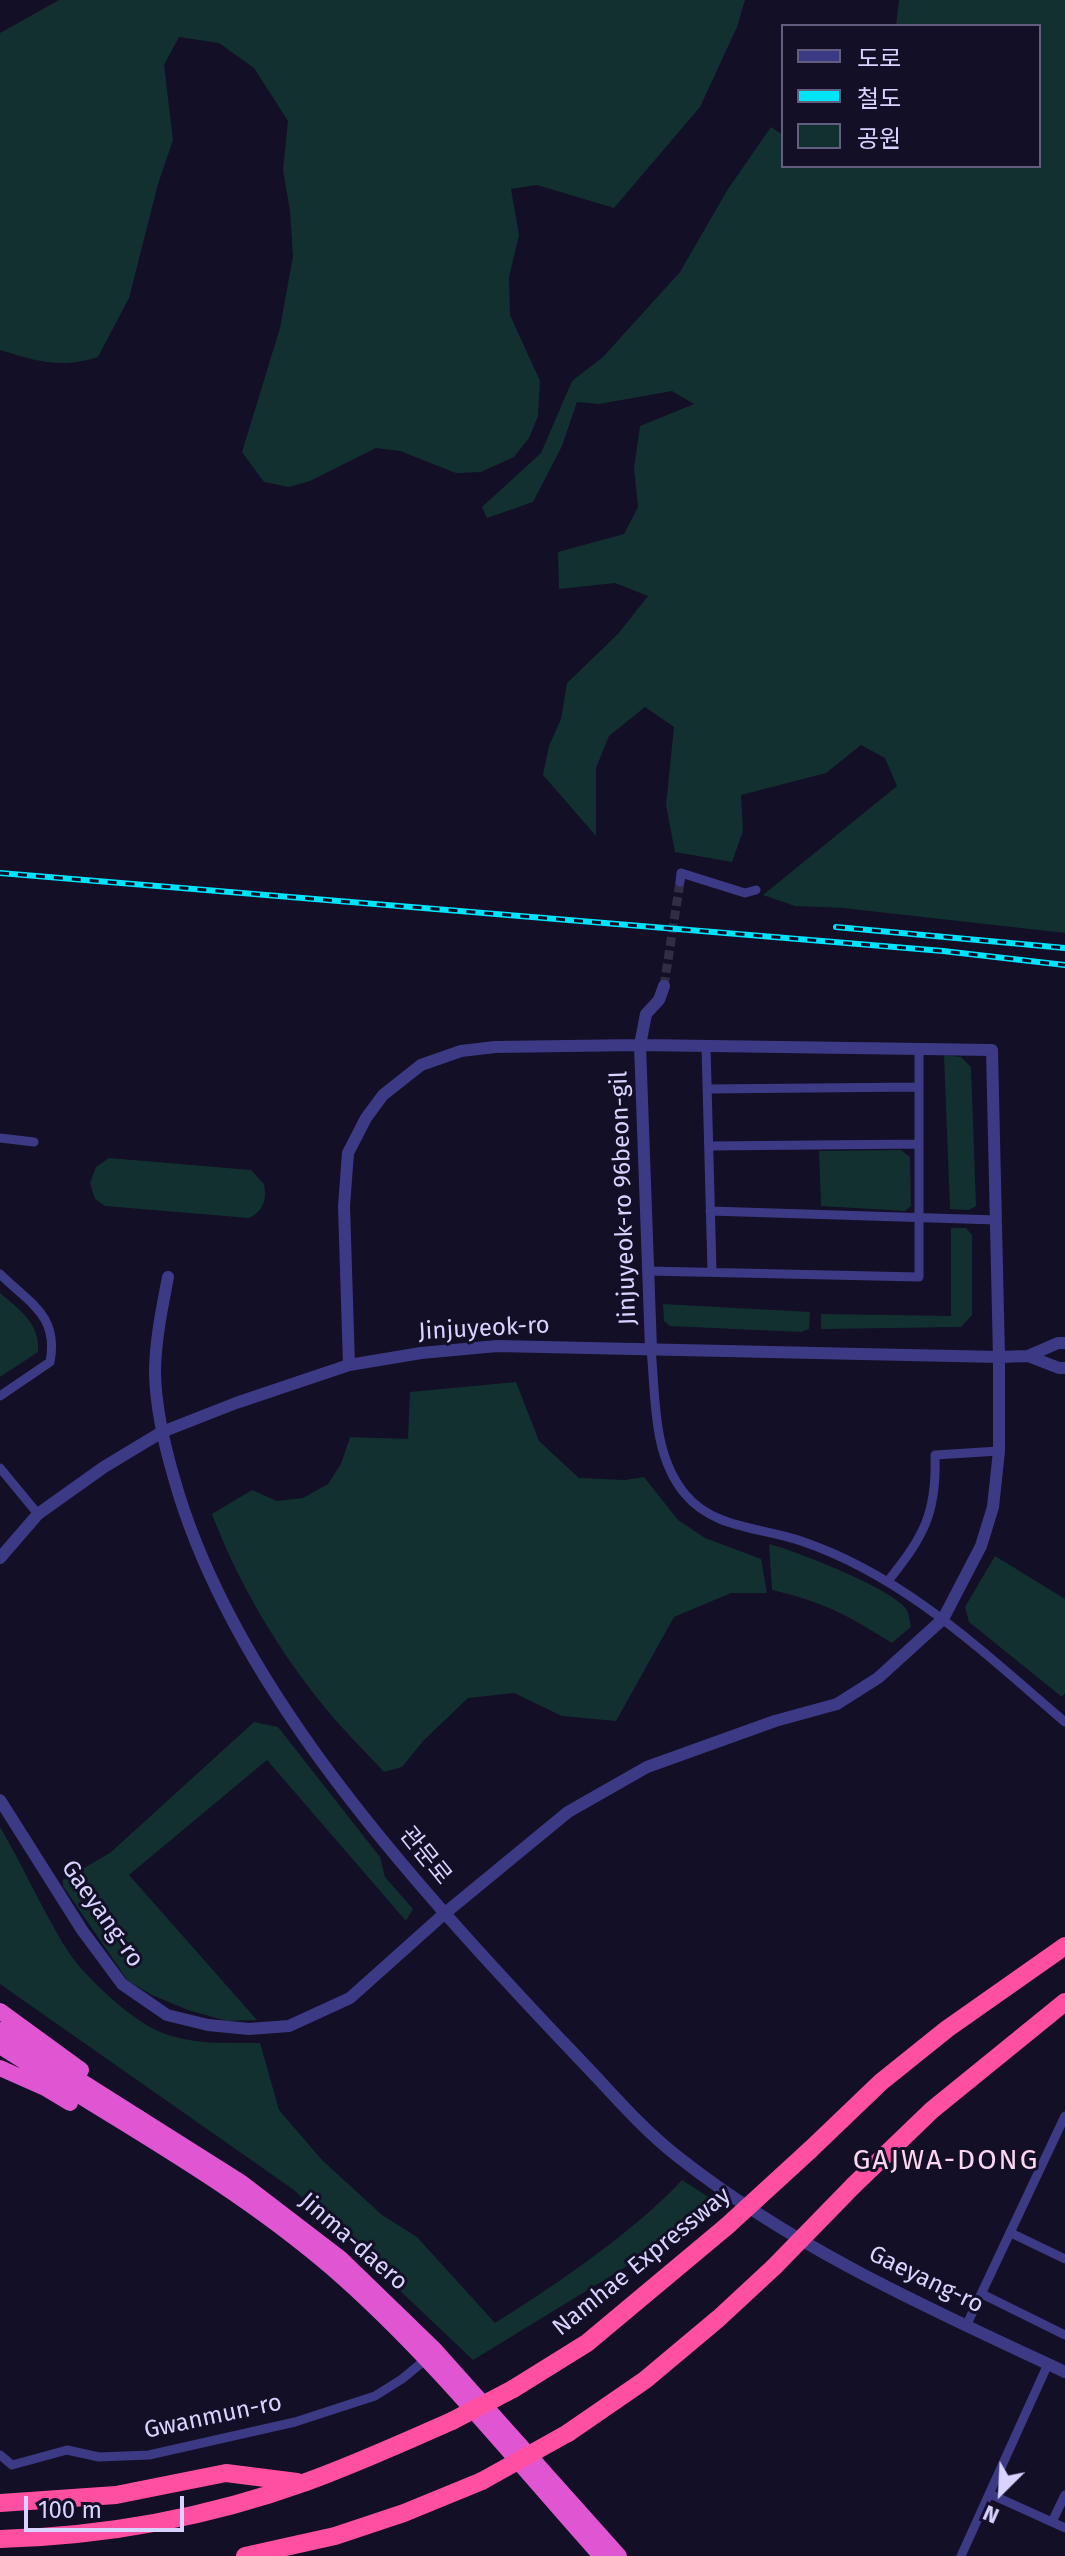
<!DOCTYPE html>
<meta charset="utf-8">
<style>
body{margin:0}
#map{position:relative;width:1065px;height:2556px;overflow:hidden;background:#130f26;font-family:"Fira Sans","Noto Sans KR",sans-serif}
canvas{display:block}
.legend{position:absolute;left:781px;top:24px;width:260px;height:144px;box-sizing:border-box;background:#130f26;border:2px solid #625e7d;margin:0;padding:10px 14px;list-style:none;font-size:24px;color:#d9d4ff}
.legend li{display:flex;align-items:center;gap:16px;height:40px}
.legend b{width:40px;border:2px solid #625e7d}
.north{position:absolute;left:961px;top:2452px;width:80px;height:80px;-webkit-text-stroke:6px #130f26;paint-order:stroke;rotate:204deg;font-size:22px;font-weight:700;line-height:32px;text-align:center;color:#d9d4ff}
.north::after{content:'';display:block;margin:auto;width:28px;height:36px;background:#d9d4ff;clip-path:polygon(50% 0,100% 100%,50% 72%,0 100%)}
.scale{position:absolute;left:24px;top:2496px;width:160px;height:36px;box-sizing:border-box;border:4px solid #d9d4ff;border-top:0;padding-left:10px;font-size:24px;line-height:28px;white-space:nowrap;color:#d9d4ff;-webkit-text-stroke:6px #130f26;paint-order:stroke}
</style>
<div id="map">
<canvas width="1065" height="2556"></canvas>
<ul class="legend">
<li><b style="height:10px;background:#3d3a85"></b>도로</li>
<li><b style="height:10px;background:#00e5ff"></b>철도</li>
<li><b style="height:22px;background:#12302f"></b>공원</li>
</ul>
<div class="north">N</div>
<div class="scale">100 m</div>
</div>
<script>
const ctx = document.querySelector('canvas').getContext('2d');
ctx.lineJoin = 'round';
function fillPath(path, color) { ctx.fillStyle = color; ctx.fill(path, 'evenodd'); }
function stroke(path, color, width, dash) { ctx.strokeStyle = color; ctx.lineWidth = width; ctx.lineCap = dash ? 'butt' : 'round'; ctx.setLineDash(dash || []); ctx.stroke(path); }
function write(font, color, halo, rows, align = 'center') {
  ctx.font = font + ' "Fira Sans","Noto Sans KR",sans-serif'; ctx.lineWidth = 6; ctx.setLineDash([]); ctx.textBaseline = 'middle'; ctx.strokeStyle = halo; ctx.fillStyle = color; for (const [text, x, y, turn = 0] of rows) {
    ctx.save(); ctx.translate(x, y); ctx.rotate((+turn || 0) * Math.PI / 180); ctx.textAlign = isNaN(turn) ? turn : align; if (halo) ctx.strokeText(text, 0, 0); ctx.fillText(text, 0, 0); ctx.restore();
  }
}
const green = new Path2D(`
 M59,0H745L737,27L700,107L614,208L537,185L511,189L519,235L509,277L510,315L540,381L538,416L529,438L514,457L481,472L456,473L400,451L376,448L310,481L289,487L264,482L242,452L280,328L293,256L290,211L283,170L288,121L254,68L219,43L179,37L164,65L173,140L158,184L129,298L98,357C60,369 36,361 0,350V33Z
 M899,0H1065V933L843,908L795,906L763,895L897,786L885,758L861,745L826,773L741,795L743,831L732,862L675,852L666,805L674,727L645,707L609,736L596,768V836L543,775L549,746L561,719L567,683L618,634L648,596L615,583L559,589L558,552L624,534L638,507L634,468L640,426L694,404L672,391L599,404L577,402L562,446L533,502L487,518L482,507L541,453L572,381L603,357L680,272L728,189L771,127L783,135V166H1039V26H896Z
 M944,1055L961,1057L971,1067L976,1206L969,1210L950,1209Z
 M901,1150L910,1157L911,1206L905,1211L821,1206L819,1151Z
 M109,1158L251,1170L264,1184C267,1199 264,1211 249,1218L105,1206L95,1199L90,1183L96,1167Z
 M951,1228H966L972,1235V1315L961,1327L821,1329V1314L951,1316Z
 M0,1293C20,1310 40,1323 38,1352L0,1377Z
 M663,1304L810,1312L809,1329L801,1332L670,1326L664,1321Z
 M516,1382L539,1441L579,1478L625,1480L644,1477L678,1520L705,1538L761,1559L767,1593H731L674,1617L616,1721L562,1716L514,1693L468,1698L423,1741L402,1767L384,1772C365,1751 344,1731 326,1709C278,1650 239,1585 212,1514L252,1490L277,1501L303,1498L328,1484L341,1464L350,1437L408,1439L410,1392Z
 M769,1544C794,1550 893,1589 906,1609C909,1613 910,1622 911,1627L892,1643C847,1615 824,1602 772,1590Z
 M995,1556L1065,1599V1693L1062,1697L969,1622L965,1607Z
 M254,1722L278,1727L380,1857L385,1877L413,1909L406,1921L267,1760L129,1875L257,2020L227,2021L188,2010L152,1995L128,1981L63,1886V1880L110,1853Z
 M0,1827C23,1866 41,1907 64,1945C79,1972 130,2019 158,2031C189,2045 227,2043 260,2043L279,2110L322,2160L382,2215L417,2237L495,2323C554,2286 635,2231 682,2180L724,2207L473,2360L294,2190L0,1984Z`);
const minorTunnel = new Path2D(`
 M664,986L680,882`);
const minor = new Path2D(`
 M680,882L681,873L745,893L756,890
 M706,1046L712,1271
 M707,1089L918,1087
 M0,1138L34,1142
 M709,1146L919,1144
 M710,1211L996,1220
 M648,1271L919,1277V1049
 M0,1274C29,1303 59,1315 50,1362L0,1396
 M651,1349C656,1398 652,1454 685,1494C714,1529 760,1527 801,1541C905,1576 983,1652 1065,1722
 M0,1468L38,1514
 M888,1581C924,1536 937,1513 935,1455L999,1451
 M1011,2233L1065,2259
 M982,2294L1065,2335
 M967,2324L1065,2116
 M0,2455L12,2465L67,2450L99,2457L149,2455L295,2422L375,2396L402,2379L425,2360
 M990,2494L1065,2528
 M1052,2522L1065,2495
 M961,2556L1048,2364`);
const tertiary = new Path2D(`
 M168,1277C162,1309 155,1341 155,1374C156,1409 164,1444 174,1478C226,1664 378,1843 508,1983C539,2017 570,2049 601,2082C625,2108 649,2134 677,2156C793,2248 932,2310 1065,2372
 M651,1349L640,1045L646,1014L659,1000L664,986
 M1028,1356L1059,1368H1065
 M0,1558L38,1514L104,1467L162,1432L236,1403L349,1365L421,1353L497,1346L999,1357L1028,1356L1058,1343H1065
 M0,1800L82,1930L122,1984L167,2015L208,2025L249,2029L289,2026L350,1998L444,1914L568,1812L647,1767L775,1721L837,1704L878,1678L943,1619L981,1546L993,1507L999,1451V1357L992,1050L640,1045L495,1047L461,1051L421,1065L383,1095L366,1118L348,1153L344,1206L349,1365`);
const trunk = new Path2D(`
 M0,2011L81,2070
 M0,2030L242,2183L340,2258L435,2350L619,2556
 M0,2046C112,2118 231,2181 332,2268C431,2354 514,2459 601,2556
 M0,2068L45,2088L70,2103`);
const motorway = new Path2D(`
 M810,2150L881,2082L947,2029L1065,1946
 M854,2185L932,2110L1065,2002
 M513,2389L587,2343L727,2226
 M568,2433L645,2380L719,2318L774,2267
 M0,2503L116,2495L226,2473L297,2482
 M0,2539C103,2536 209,2517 306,2482C356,2464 404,2442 452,2421
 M245,2556L335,2536L404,2513L482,2481`);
const rail = new Path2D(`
 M0,873L943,951L1065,965
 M836,927L1065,948`);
const motorwayBridge = new Path2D(`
 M727,2226L810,2150
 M774,2267L854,2185
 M452,2421L513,2389
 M482,2481L568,2433`);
const streetNames = [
 ["Jinjuyeok-ro 96beon-gil",624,1198,-92],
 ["Jinjuyeok-ro",484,1329,-3],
 ["관문로",425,1856,51],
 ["Gaeyang-ro",102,1914,55],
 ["Jinma-daero",353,2242,41],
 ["Namhae Expressway",642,2262,-39],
 ["Gaeyang-ro",926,2280,26],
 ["Gwanmun-ro",213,2417,-12]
];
const quarterNames = [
 ["GAJWA-DONG",946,2161]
];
fillPath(green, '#12302f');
stroke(minorTunnel, '#312d47', 9, [9, 4.5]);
stroke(minor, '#3d3a85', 9);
stroke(tertiary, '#3d3a85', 12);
stroke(trunk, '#e055d1', 16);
stroke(motorway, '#ff4fa3', 18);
stroke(rail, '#00e5ff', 6);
stroke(rail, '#130f26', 3, [9]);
stroke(motorwayBridge, '#ff4fa3', 18);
write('24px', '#d9d4ff', '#130f26', streetNames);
ctx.letterSpacing = '2px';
write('28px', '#ffd6f0', '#130f26', quarterNames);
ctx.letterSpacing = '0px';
</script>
